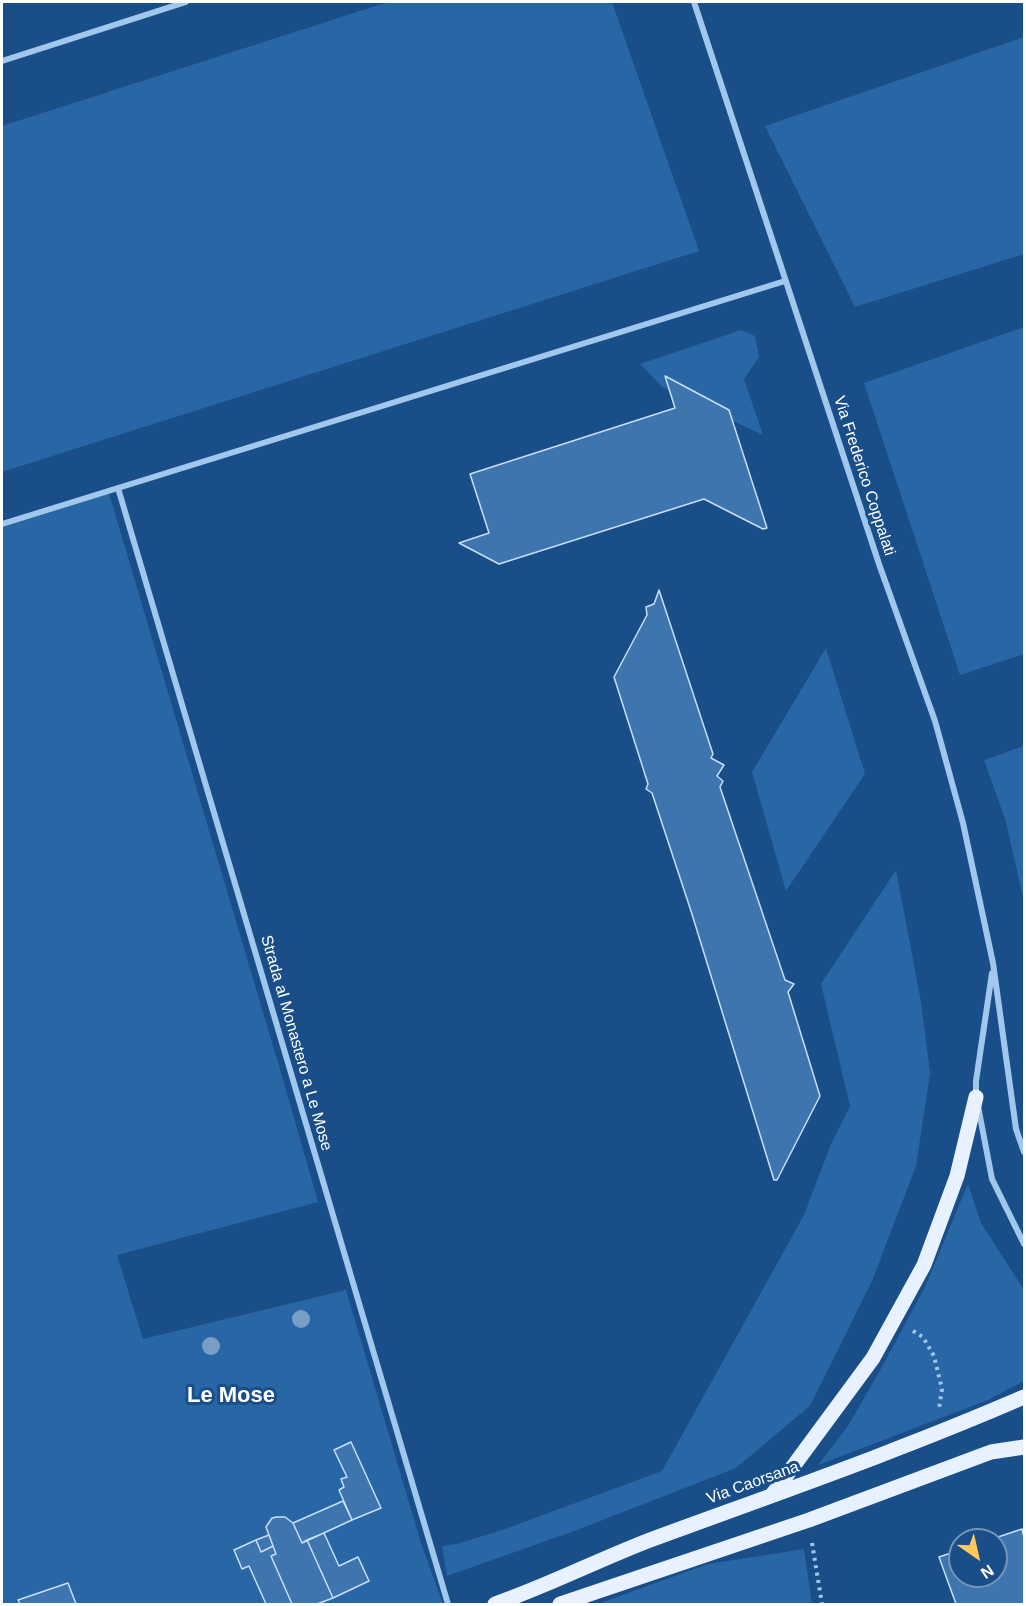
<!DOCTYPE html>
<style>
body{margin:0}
#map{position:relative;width:1026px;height:1606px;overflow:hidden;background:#194e88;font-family:Helvetica,sans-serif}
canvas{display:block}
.frame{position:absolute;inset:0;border:3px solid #fff;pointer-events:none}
.north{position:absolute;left:948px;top:1528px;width:60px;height:60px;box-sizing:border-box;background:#194e88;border:2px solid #7595b8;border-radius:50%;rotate:146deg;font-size:16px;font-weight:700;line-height:24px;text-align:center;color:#fff}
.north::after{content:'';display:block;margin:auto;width:21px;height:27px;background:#ffc95d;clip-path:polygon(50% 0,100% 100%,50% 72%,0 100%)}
</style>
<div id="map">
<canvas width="1026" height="1606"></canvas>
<div class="frame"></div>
<div class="north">N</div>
</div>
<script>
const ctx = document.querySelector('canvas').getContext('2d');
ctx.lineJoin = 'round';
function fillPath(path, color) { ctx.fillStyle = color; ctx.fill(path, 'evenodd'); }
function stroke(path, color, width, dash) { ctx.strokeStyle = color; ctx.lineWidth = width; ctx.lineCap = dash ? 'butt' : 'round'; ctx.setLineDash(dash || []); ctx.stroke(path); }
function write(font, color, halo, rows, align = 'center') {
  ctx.font = font + ' Helvetica,sans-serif'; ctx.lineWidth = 6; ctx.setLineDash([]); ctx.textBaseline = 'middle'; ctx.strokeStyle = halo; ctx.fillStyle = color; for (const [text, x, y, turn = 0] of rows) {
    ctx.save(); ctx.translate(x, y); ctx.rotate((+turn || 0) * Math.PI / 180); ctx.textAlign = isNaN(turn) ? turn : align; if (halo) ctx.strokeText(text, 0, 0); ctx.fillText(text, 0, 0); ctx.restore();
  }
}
const green = new Path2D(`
 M388,2H612L699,251L2,472V126Z
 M1024,37V254L855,307L765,126Z
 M1024,327V654L960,675L864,383Z
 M741,330L755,336L759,357L744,379L763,435L662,387L640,364Z
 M108,490L282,1076L318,1202L117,1255L143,1339L346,1290L421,1543L443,1604H2V524Z
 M826,648L865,774L786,891L752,772Z
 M1024,746V902L1006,822L984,760Z
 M896,870L921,1002L930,1073L916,1166L872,1281L810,1406L736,1468L577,1530L447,1576L442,1546L457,1544L505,1529L662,1471L804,1215L831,1144L850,1106L821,984Z
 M968,1184L981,1223L1024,1290V1381L988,1400L818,1465L848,1426L883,1365L925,1287Z
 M804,1549L812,1604H598L708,1564Z`);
const building = new Path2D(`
 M665,376L729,410L767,528L763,529L704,499L499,564L459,543L489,533L470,474L675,408Z
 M659,590L713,754L711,758L724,765L717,776L723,781L720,787L785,980L794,984L788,992L820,1096L777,1180H774L691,911L652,793L646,789L648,784L614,677L647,615L646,607L654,604Z
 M351,1442L381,1508L352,1520L339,1490L344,1487L341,1479L347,1477L334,1450Z
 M343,1501L352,1520L302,1543L293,1523Z
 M277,1517H285L293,1523L302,1543L307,1540L333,1598L317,1604H292L271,1556L276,1554L266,1527L272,1518Z
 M1022,1529L1024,1538V1604H956L939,1557L960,1550V1576H996V1540H989Z
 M324,1533L339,1566L358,1557L369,1581L333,1598L307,1540Z
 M269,1535L273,1546L261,1552L256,1540Z
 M256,1540L261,1552L273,1546L276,1554L271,1556L292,1604H266L249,1566L242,1569L234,1550Z
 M68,1583L76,1604H20L18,1600Z`);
const path = new Path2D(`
 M913,1331L923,1337L934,1356L942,1389L939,1409
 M812,1543L822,1604`);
const minor = new Path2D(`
 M694,2L879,564L935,721L963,823L993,963L1016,1129L1024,1152
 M2,61L186,2
 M118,488L448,1604
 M2,524L785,281
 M976,1096V1081L992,973
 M978,1106L992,1179L1024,1244`);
const primary = new Path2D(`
 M772,1495L873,1358L924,1265L957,1176L976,1097
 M495,1604C547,1586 598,1560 650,1540C775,1494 902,1450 1024,1397
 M560,1604L809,1520L991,1452L1024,1447`);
const trees = [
 [301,1319],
 [211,1346]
];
const streetNames = [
 ["Via Frederico Coppalati",864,476,72],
 ["Strada al Monastero a Le Mose",296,1043,74],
 ["Via Caorsana",753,1483,-20]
];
const districtNames = [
 ["Le Mose",231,1396]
];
fillPath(green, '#2966a5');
fillPath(building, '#3e75af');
stroke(building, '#c7e0f9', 1.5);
stroke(path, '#a1c7ed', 4, [3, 4.5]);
stroke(minor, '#a1c7ed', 6);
stroke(primary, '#e7f1ff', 15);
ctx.fillStyle = '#799ec6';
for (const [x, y] of trees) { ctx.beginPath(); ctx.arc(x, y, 9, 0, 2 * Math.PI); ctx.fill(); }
write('16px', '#fff', '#194e88', streetNames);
write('bold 22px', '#fff', '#194e88', districtNames);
</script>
